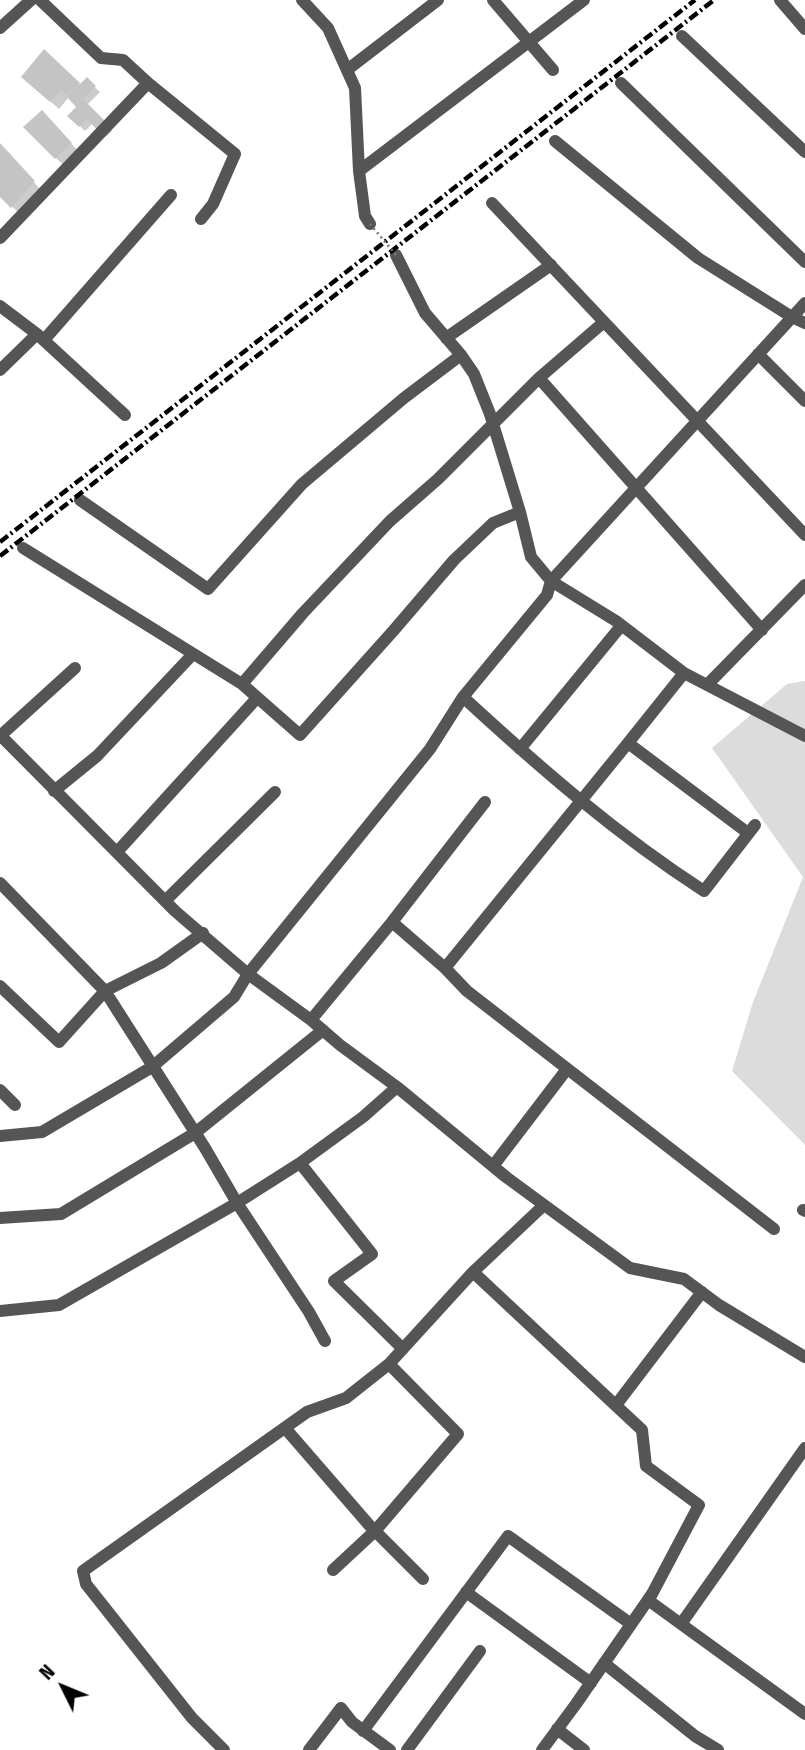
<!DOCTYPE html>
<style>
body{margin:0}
#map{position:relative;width:805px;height:1750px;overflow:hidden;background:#fff;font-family:"Fira Sans Condensed",sans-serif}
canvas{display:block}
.north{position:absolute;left:28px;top:1652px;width:70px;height:70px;-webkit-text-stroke:5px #fff;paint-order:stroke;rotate:313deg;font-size:19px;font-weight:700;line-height:28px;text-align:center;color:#000}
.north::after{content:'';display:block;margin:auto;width:24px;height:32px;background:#000;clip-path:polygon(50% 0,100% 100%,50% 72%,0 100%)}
</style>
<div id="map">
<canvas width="805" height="1750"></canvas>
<div class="north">N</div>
</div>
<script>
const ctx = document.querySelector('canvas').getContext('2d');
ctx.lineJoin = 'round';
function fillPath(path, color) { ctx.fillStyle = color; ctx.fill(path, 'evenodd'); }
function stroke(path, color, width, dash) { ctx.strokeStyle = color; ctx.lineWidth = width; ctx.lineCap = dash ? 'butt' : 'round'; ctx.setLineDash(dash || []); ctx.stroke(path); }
const green = new Path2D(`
 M805,681V1145L732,1071L753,1002L803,877L712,748L787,684Z`);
const shadow = new Path2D(`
 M44,51L81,86L87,80L100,92L87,105L112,131L107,136L93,123L85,131L70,116L79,107L69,97L59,109L32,85Z
 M50,120L79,152L64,166L25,127Z
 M0,145L41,190L20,214L0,195Z`);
const building = new Path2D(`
 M44,49L80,83L67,95L61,90L50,102L21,77Z
 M87,77L96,86L83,99L108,124L100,133L87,119L79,127L67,116L76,107L67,97Z
 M42,110L72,143L55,159L23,127Z
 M0,143L35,181L11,208L0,197Z`);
const street = new Path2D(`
 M40,0L101,58L123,60L148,83
 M302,0L328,28L355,88L359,171L365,216L370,224
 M493,0L553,70
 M780,0L805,29
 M0,28L31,0
 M682,36L805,152
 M347,70L438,0
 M621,83L805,262
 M555,141L698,258L792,317L805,323
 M359,171L584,0
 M492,203L805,535
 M0,238L148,83L235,154L213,204L201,219
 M0,306L37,334
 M446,338L551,265
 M44,340L171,195
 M758,354L805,401
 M0,370L37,334L125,415
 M539,378L604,322
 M80,500L208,589L302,484L404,398L461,355
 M520,512L531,557L551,581L616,621L684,673L628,743L748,833
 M23,548L242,684L300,735L394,630L454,560L493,523L520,512L490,414L474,374L461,355L425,313L396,255
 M684,673L805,736
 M242,684L303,613L390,521L438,479L539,378L762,630
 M707,685L805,585
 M463,697C539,767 616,834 704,891L755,825
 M0,735L175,911L248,974L311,1020L340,1045L397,1087L506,1177L630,1268L684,1279L719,1305L805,1357
 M0,736L75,668
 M520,749L621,626
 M54,791L97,756L193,654
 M117,852L257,698
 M0,883L105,991L205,1148L237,1203L309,1312L325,1341
 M165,901L275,792
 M392,922L445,968L467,991L774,1229
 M445,968L628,743
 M0,986L59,1042L105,991L161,963L203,933
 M311,1020L392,922L485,802
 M0,1090L15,1105
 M0,1136L42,1132L152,1067L234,997L248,974L430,749L463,697L547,595L551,581L805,303
 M300,1163L372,1254L334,1281L403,1349
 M493,1166L567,1069
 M803,1210L805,1211
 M0,1218L61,1214L195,1133L323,1030
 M473,1272L642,1430L646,1466L699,1505L652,1594L576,1704L542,1750
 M0,1311L59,1305L237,1203L300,1163L363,1117L397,1087
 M616,1405L702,1292
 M285,1428L370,1526L423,1579
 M805,1448L681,1624L805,1714
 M333,1570L375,1531L458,1434L389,1364
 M466,1592L591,1683
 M648,1600L681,1624
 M604,1663L695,1736L718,1750
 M557,1729L584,1750
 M363,1731L508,1536L631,1624
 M224,1750L192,1718L86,1584L83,1571L307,1412L346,1398L389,1364L473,1272L543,1206
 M309,1750L341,1708L352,1722L390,1750
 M407,1750L480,1651`);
const rail = new Path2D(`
 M0,542L695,0
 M0,556L714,0`);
const pathBridge = new Path2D(`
 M370,224L396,255`);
fillPath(green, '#dcdcdc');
fillPath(shadow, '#0003');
fillPath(building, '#c4c4c4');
stroke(street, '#555', 12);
stroke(rail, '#000', 4.5, [10, 3.5, 2, 3.5]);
stroke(pathBridge, '#777', 2.5, [2, 3.5]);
</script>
